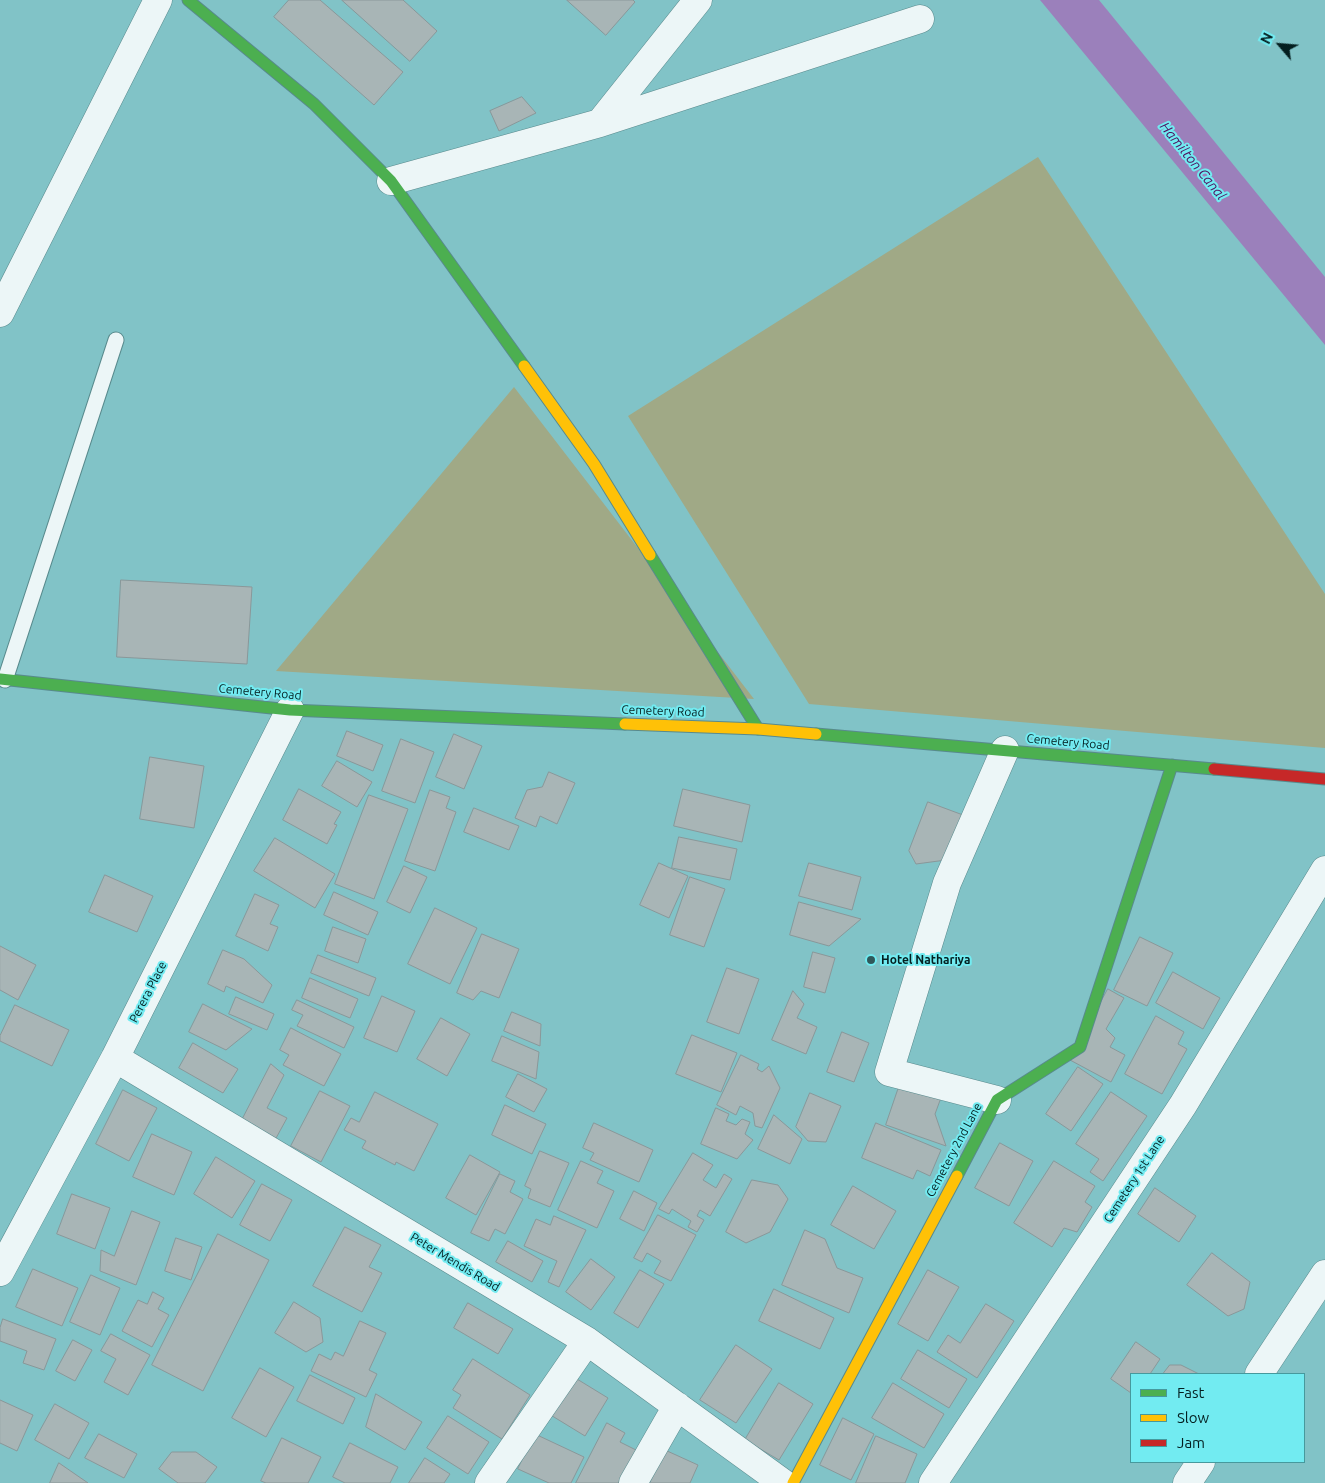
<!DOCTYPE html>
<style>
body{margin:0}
#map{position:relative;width:1325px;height:1483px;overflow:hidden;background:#81c3c7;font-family:Ubuntu,sans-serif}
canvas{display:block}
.legend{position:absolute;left:1130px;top:1373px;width:175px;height:90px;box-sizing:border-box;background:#72ebf1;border:1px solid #46999d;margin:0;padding:6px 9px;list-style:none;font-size:15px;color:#041f20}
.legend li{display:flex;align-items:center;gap:10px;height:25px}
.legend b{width:25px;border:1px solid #46999d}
.north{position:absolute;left:1255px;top:20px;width:50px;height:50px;-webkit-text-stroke:4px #72ebf1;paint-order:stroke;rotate:297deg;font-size:14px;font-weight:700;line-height:20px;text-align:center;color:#041f20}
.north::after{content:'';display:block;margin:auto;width:18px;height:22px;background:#041f20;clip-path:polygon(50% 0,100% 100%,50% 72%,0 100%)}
</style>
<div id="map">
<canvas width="1325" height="1483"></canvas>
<ul class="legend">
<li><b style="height:6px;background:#4caf50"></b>Fast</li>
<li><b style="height:6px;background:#ffc107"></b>Slow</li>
<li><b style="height:6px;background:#c62828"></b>Jam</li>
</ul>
<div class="north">N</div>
</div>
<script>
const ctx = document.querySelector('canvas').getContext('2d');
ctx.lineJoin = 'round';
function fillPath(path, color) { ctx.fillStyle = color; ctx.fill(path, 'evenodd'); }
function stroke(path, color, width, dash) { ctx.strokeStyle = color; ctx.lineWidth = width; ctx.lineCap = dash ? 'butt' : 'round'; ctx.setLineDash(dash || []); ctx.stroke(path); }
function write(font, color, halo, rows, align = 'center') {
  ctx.font = font + ' Ubuntu,sans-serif'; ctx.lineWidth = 4; ctx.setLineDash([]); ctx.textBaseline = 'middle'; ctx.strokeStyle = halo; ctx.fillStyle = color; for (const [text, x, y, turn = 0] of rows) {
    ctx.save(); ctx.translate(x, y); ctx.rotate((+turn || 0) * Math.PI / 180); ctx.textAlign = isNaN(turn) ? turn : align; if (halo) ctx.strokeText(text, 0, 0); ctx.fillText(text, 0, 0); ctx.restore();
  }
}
const green = new Path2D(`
 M1038,157L1325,594V748L809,704L628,416Z
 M514,387L754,699L276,671Z`);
const water = new Path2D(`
 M1040,0H1099L1325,277V345Z`);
const building = new Path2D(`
 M289,0H320L403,72L374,105L274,17Z
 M342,0H403L437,31L410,61Z
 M567,0H633L635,2L606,35Z
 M522,97L536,113L499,131L490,111Z
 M121,580L252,587L247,664L117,657Z
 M347,731L383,745L373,771L337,756Z
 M454,734L482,746L464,789L436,777Z
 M401,739L434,752L415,803L382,791Z
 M150,757L204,766L194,828L140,819Z
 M337,761L372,782L357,807L322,786Z
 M549,772L575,783L557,824L540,816L536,827L515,818L527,790L542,787Z
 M299,789L341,812L334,824L337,825L327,844L283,820Z
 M683,789L750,805L742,842L674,826Z
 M430,790L450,797L446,808L456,812L435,871L405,861Z
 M369,795L408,809L374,899L335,884Z
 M928,802L963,815L946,860L916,864L909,851Z
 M474,808L519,826L509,850L464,832Z
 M679,837L737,849L730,880L672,868Z
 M275,838L335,874L315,908L254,871Z
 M659,863L688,876L669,918L640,905Z
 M809,863L861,877L852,910L799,896Z
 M404,866L427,877L410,913L387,902Z
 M105,875L153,896L137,932L89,912Z
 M690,877L725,889L704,947L670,935Z
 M334,892L378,912L368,935L324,915Z
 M255,894L279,905L270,924L278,927L268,951L236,936Z
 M799,902L861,919L829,946L790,935Z
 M435,908L477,928L450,984L408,964Z
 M333,927L366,939L358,963L325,951Z
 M482,934L519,949L499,998L481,991L473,1000L457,993Z
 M1140,937L1173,953L1147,1006L1114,990Z
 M0,946L36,965L18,1000L0,990Z
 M223,950L244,959L272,985L263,1003L226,986L224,992L208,984Z
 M813,952L835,958L825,993L804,987Z
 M318,955L376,978L369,996L311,973Z
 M727,968L759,979L739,1034L707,1022Z
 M1173,972L1220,998L1203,1029L1156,1003Z
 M310,978L358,999L350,1018L302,998Z
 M1108,989L1124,998L1106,1029L1115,1038L1110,1047L1125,1055L1111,1082L1070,1060Z
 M793,991L804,1004L797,1018L817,1027L806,1054L772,1040Z
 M382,996L415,1011L397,1052L364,1038Z
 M236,997L274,1014L267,1030L229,1014Z
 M297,1000L354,1027L344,1048L297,1026L303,1015L292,1010Z
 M203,1004L252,1029L226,1050L189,1032Z
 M15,1005L69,1030L52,1066L0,1041V1036Z
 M512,1012L541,1024L540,1046L504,1031Z
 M1156,1016L1184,1032L1178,1044L1187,1049L1162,1094L1125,1074Z
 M441,1018L470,1034L447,1076L417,1059Z
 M291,1028L341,1054L324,1086L283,1065L289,1055L280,1050Z
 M842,1032L869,1043L854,1082L827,1072Z
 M692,1035L737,1053L721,1092L676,1074Z
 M502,1036L539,1052L536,1079L492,1061Z
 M193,1043L238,1069L223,1093L179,1068Z
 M741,1055L759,1064L757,1069L762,1072L769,1066L780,1088L762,1128L755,1126L753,1113L740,1106L736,1115L717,1105Z
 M271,1064L284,1075L267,1108L287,1118L275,1140L241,1122Z
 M1078,1067L1103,1084L1071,1131L1046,1114Z
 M518,1074L547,1089L534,1112L506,1097Z
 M901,1081L942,1095L935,1114L946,1146L886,1125Z
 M123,1090L157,1108L129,1161L96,1144Z
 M320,1091L350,1106L321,1162L291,1146Z
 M375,1092L438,1124L414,1171L396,1162L395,1165L362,1148L366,1141L344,1130L351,1118L359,1122Z
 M1111,1092L1147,1116L1103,1181L1090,1172L1099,1159L1076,1144Z
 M810,1093L841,1106L826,1142L808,1141L796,1127Z
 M505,1105L546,1124L532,1154L492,1135Z
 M716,1108L729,1114L726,1121L736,1125L742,1119L750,1122L745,1134L753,1140L737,1159L701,1144Z
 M774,1115L802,1139L790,1164L758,1149Z
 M594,1123L653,1150L639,1182L590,1160L594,1153L583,1148Z
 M876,1123L941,1150L930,1176L917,1170L913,1179L862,1158Z
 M152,1134L192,1152L174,1195L133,1177Z
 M1000,1143L1033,1161L1009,1206L975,1188Z
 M540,1151L569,1163L550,1207L528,1198L531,1189L525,1186Z
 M693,1153L713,1165L703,1180L716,1188L724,1174L732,1179L710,1216L700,1210L697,1216L704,1220L697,1232L688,1227L691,1221L672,1209L669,1214L659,1209Z
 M470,1155L500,1172L476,1215L446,1198Z
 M216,1157L255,1181L232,1218L194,1194Z
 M581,1161L603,1171L597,1183L614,1191L597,1228L558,1210Z
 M1054,1161L1095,1186L1085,1202L1092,1207L1077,1232L1064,1228L1052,1247L1014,1223Z
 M500,1174L515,1181L510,1192L523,1199L505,1234L495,1229L489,1241L471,1233Z
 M752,1180L778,1185L788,1199L770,1232L746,1243L726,1232Z
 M262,1184L292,1200L270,1241L240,1225Z
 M853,1186L896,1211L874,1249L831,1225Z
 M1155,1188L1196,1216L1179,1242L1138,1214Z
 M634,1191L657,1203L644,1231L620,1219Z
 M72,1194L110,1208L95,1249L57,1234Z
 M132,1211L160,1222L136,1285L100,1271L101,1250L114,1256Z
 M658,1215L696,1235L671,1281L654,1273L661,1261L647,1253L642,1262L634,1258Z
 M554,1216L586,1230L559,1287L548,1282L557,1261L524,1246L536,1219L550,1225Z
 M345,1227L381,1245L369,1267L382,1273L362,1312L313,1286Z
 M805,1230L825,1239L837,1268L863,1278L849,1313L782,1285Z
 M218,1234L269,1260L203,1391L152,1365Z
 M176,1238L202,1247L191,1280L165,1271Z
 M508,1241L543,1261L532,1282L496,1262Z
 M1212,1253L1250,1282L1244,1309L1228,1316L1187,1285Z
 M591,1259L615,1277L591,1310L566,1292Z
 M33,1269L78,1288L62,1326L16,1307Z
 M640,1270L664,1284L638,1328L614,1313Z
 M928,1270L959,1287L928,1341L898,1324Z
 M91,1275L120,1288L100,1335L70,1322Z
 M774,1289L834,1318L820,1349L759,1321Z
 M153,1292L164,1298L158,1309L169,1315L152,1347L122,1331L138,1300L147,1304Z
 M294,1302L320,1318L323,1342L306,1352L275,1333Z
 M468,1303L513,1329L498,1354L454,1328Z
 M986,1304L1014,1321L977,1378L937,1352L948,1335L960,1343Z
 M3,1319L56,1339L44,1370L23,1363L27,1351L0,1341V1328Z
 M360,1321L386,1333L369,1370L377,1374L366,1397L311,1371L319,1354L331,1360L335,1352L343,1356Z
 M111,1334L150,1355L128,1395L104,1382L116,1359L101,1351Z
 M73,1340L92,1350L75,1381L56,1371Z
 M1136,1342L1160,1359L1150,1374H1131V1393L1111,1379Z
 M736,1345L772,1369L736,1423L700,1400Z
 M918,1350L967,1379L949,1408L901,1379Z
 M473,1359L530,1395L502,1439L453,1408L461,1395L453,1390Z
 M1170,1365H1181L1199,1374H1163Z
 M260,1368L294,1387L266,1437L232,1418Z
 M310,1375L355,1398L343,1424L297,1401Z
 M572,1376L608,1398L585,1436L549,1414Z
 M779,1383L813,1404L779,1460L745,1440Z
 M893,1383L944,1414L924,1448L872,1418Z
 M376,1394L422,1422L405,1450L366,1427Z
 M0,1400L33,1415L17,1451L0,1443Z
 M55,1404L89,1423L69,1459L35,1440Z
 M448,1416L489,1442L468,1474L427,1448Z
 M843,1418L874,1434L851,1480L820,1465Z
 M607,1423L625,1433L620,1442L644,1454L629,1483H576Z
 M99,1434L137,1454L124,1478L85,1458Z
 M535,1434L584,1457L571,1483H549L518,1469Z
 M876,1436L917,1454L905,1483H856Z
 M282,1438L321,1457L308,1483H266L261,1481Z
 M350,1443L398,1467L390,1483H345L333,1477Z
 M665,1450L698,1465L690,1483H650Z
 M172,1452H196L217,1467L205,1483H178L159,1469Z
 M425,1458L450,1474L444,1483H409Z
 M59,1463L88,1483H50Z`);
const lane = new Path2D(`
 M5,680L116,340`);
const street = new Path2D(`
 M600,123L698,0
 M391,181L600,123L920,19
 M0,313L158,0
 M115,1058L587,1341L783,1483
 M997,1100L889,1072L947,883L1005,750
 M0,1272L115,1058L290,710
 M1259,1374L1325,1274
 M489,1483L587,1341
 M633,1483L677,1406
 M933,1483L1183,1105L1325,870
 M1187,1483L1201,1462`);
const fast = new Path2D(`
 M188,0L314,104L391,181L524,366
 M650,555L758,729
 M0,679L290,710L625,724
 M816,734L1214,769
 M957,1176L997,1100L1080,1047L1172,765`);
const slow = new Path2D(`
 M524,366L594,464L650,555
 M625,724L758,729L816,734
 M793,1483L957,1176`);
const jam = new Path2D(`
 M1214,769L1325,779`);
const markers = [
 [871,960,5,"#30585a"]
];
const streetNames = [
 ["Cemetery Road",260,692,5],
 ["Cemetery Road",663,711,2],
 ["Cemetery Road",1068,742,5],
 ["Perera Place",148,992,-63],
 ["Cemetery 2nd Lane",954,1150,-62],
 ["Cemetery 1st Lane",1134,1179,-57],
 ["Peter Mendis Road",455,1262,31]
];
const poiNames = [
 ["Hotel Nathariya",881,960]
];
const waterNames = [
 ["Hamilton Canal",1193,161,51]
];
fillPath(green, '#a0a986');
fillPath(water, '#9b80bb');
fillPath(building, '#a8b5b6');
stroke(building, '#899799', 1);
stroke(lane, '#588a8d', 17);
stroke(street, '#588a8d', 29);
stroke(fast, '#588a8d', 13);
stroke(slow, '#588a8d', 13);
stroke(jam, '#588a8d', 13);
stroke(lane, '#ecf6f7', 15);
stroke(street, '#ecf6f7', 28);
stroke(fast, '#4caf50', 11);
stroke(slow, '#ffc107', 11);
stroke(jam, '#c62828', 11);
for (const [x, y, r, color] of markers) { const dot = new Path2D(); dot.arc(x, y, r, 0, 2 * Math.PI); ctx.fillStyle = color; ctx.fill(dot); stroke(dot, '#72ebf1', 2); }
write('12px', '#041f20', '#72ebf1', streetNames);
write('bold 12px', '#041f20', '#72ebf1', poiNames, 'left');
write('italic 14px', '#500f5d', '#72ebf1', waterNames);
</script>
